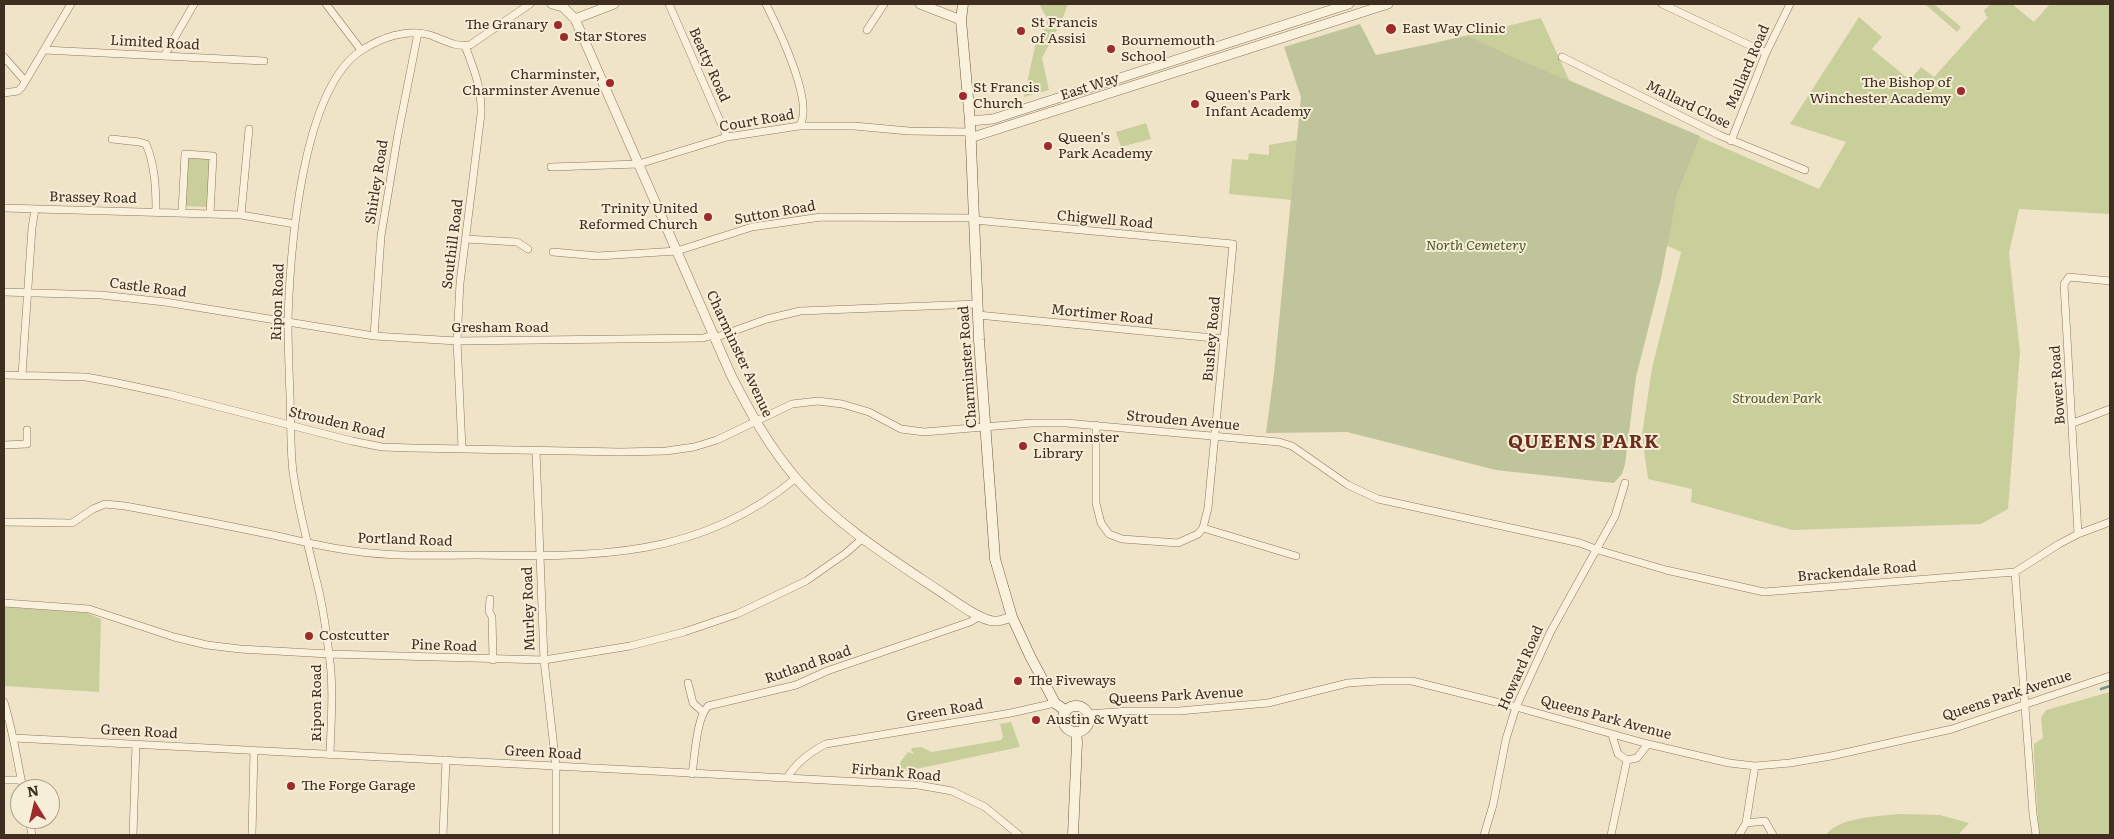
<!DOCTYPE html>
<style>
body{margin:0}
#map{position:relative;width:2114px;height:839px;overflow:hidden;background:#f0e4c8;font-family:Literata,serif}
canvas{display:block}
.frame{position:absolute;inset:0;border:5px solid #3d2e20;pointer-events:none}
.north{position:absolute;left:10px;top:779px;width:50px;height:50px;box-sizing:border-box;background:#f7eed8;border:1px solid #ada18e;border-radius:50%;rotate:351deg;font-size:14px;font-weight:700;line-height:20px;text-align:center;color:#3d2e20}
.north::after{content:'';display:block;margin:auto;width:18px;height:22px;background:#9e2a2b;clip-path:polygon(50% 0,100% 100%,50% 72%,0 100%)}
</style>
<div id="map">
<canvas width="2114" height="839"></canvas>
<div class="frame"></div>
<div class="north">N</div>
</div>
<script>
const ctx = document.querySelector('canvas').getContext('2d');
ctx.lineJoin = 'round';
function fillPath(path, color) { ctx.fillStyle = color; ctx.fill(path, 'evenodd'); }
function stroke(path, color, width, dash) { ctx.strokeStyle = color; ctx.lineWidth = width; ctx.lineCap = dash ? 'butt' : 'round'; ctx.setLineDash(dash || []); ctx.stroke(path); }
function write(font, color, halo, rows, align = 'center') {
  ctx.font = font + ' Literata,serif'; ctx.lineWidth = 4; ctx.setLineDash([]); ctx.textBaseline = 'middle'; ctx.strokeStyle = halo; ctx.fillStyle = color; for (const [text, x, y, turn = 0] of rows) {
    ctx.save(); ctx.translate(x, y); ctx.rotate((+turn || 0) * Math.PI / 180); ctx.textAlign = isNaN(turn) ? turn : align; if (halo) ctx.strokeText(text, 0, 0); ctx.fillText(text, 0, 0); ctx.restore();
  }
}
const green = new Path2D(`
 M1039,4H1068L1062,20L1042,58L1049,90L1024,97L1037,37L1047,27V18Z
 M1928,4H1934L1961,27L1957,32L1926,5Z
 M1991,4H2012L2034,22L2050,4H2110V214L2019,209L2009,253L2020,352L2008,509L1981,524L1792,530L1691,502L1692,489L1648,479L1642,435L1652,368L1681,252L1655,240L1438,42L1541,18L1569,80L1819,189L1846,142L1790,124L1859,17L1882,37L1872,49L1910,80L1921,67L1934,77L1988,17L1986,16L1984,10Z
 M1146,123L1151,139L1121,147L1116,132Z
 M1297,140L1292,200L1229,194L1232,159L1248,160L1249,153L1269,155V145Z
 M188,158L210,159L207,207L183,206Z
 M4,607L87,613L101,619L99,692L4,686Z
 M2110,692V835H2039L2034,756V744L2043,738L2041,718L2046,710Z
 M1011,722L1020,747L897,773L901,761L908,752L914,754L911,750L912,748L921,747L932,752L1001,740L1003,737L1000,724Z
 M1900,814L1940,815L1969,823L1958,835H1826C1838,817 1880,816 1900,814Z`);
const cemetery = new Path2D(`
 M1360,24L1376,55L1468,36L1517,59L1700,136L1677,194L1661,278L1636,377L1625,464L1622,474L1614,483L1496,470L1347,432L1266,433L1274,373L1301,97L1284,47Z`);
const stream = new Path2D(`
 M2101,689L2110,686`);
const minor = new Path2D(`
 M326,4L361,50
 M669,4L727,137
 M766,4C777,26 816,105 799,126
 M1662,4L1766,53
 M867,30L884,4
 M44,50L264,61
 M164,56L194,4
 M4,57L25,81
 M1562,57L1719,135L1805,170
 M4,93L18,91L22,87L71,4
 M112,139L139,142L146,144C155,165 156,189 156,212
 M1731,141L1766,53L1790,4
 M551,167L639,164L727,137L799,126H854L909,131L970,132
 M4,208L210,214L241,215L295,224
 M182,212L185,154L213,156L210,214
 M241,215L249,129
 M974,220L1233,244L1208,508L1203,528L1198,534L1178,543L1122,539L1109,534L1101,523L1096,503V425
 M466,239L517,242L528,249
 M553,252L598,256L677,251L752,227L821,217L974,218
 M4,292L101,295L165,302L374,336L457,341L703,338L713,335
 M978,315L1224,339
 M374,336L381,236L398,134L418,33
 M714,338L767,319L800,311L978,304
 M4,375L86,377L113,382L169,394L352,441L382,447L412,448L621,452L666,451L694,447L717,440L792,404L818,401L842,404L869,412L901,429L924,432L1032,423H1066L1279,442L1292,446L1348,485L1378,499L1580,543L1598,550L1666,570L1764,592L2015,572L2059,544L2078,534L2110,522
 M22,375L32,228L35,209
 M2073,423L2110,409
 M4,445L27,444V430
 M462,448L457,341L460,283L481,114C482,89 474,69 465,46
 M536,451L544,660L556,766V835
 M4,522L72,523L93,509L105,504L125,506C174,515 224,525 273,535C300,541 327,548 354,551C394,557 435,555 475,555C595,557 699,559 796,478
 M1203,528L1296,556
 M2078,534L2064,284L2069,277L2110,281
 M2015,572L2033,814L2036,835
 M490,599L489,611L492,617L493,660
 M4,603L89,609L174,637L207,645L240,649L329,654L544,660L630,646L684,632L737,614L806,581L846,553L863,538
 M688,683L693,703L703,712
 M4,702C13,731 17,759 23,789
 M1088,714L1129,711H1179L1268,703L1348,683L1379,681H1412L1516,707L1648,744L1729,763L1755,766L1790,763L1831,756L1952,729L2110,676
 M1612,735L1618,754L1627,760L1637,758L1648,744
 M14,738L787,778C796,763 810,752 826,744L1011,713L1055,703
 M330,755C331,721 334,687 329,654C326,628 322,600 315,575C307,540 298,507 293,472C290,446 291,421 290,396C289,370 288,345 288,320C290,253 301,89 362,50C381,38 407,28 430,35C442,39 456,48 470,45L530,4
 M692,774C695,756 696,719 708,706L796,685L827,671L970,622L980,616
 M787,778L918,785L952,791L985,807L1019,835
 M4,780H21
 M29,819L32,835
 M1746,823L1765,821L1773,835
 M133,835L136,744
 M252,835L254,750
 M443,835L446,760
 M1484,835L1493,805L1506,739L1516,707L1551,631L1615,516L1625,483
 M1611,835L1627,760
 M1739,835L1746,823L1755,766`);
const tertiary = new Path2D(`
 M552,4L563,7L575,19L731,375C750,412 768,445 795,477C836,525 893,560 944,594C956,602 981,621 994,621C999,622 1007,618 1012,617
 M920,4L961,20
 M575,19L614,4
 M970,121L993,119L1349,4
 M970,138L1388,4`);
const secondary = new Path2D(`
 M963,4L961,20L970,121L979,340L995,559L1012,617L1030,656L1055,703L1066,711
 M1063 719a13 13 0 1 1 26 0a13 13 0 1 1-26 0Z
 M1073,835L1077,742L1076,732`);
const markers = [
 [558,25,5,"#9e2a2b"],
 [1391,29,6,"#9e2a2b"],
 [1021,31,5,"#9e2a2b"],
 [564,37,5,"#9e2a2b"],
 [1111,49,5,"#9e2a2b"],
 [610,83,5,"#9e2a2b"],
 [1961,91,5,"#9e2a2b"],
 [963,96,5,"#9e2a2b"],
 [1195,104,5,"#9e2a2b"],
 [1048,146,5,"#9e2a2b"],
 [708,217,5,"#9e2a2b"],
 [1023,446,5,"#9e2a2b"],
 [309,636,5,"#9e2a2b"],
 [1018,681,5,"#9e2a2b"],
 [1036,720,5,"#9e2a2b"],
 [291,786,5,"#9e2a2b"]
];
const poiNames = [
 ["St Francis",1031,23],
 ["of Assisi",1031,39],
 ["The Granary",548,25,"right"],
 ["East Way Clinic",1402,29],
 ["Star Stores",574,37],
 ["Bournemouth",1121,41],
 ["School",1121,57],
 ["Charminster,",600,75,"right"],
 ["Charminster Avenue",600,91,"right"],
 ["The Bishop of",1951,83,"right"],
 ["Winchester Academy",1951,99,"right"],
 ["St Francis",973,88],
 ["Church",973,104],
 ["Queen's Park",1205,96],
 ["Infant Academy",1205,112],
 ["Queen's",1058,138],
 ["Park Academy",1058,154],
 ["Trinity United",698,209,"right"],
 ["Reformed Church",698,225,"right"],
 ["Charminster",1033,438],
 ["Library",1033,454],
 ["Costcutter",319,636],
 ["The Fiveways",1028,681],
 ["Austin & Wyatt",1046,720],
 ["The Forge Garage",301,786]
];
const streetNames = [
 ["Limited Road",155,43,3],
 ["Beatty Road",709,65,66],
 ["Mallard Road",1748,67,-67],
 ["East Way",1090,87,-18],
 ["Mallard Close",1688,105,26],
 ["Court Road",757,121,-10],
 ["Shirley Road",377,182,-81],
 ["Brassey Road",93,198,1],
 ["Sutton Road",775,213,-10],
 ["Chigwell Road",1105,220,5],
 ["Southill Road",453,244,-83],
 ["Castle Road",148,288,7],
 ["Ripon Road",278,302,-88],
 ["Mortimer Road",1102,315,6],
 ["Gresham Road",500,328],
 ["Bushey Road",1212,339,-85],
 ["Charminster Avenue",739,354,65],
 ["Charminster Road",968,367,-94],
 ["Bower Road",2058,385,-94],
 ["Strouden Avenue",1183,421,5],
 ["Strouden Road",337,423,13],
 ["Portland Road",405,540,2],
 ["Brackendale Road",1857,572,-5],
 ["Murley Road",529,609,-92],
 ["Pine Road",444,646,2],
 ["Rutland Road",808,665,-19],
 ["Howard Road",1521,668,-66],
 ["Queens Park Avenue",1176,696,-3],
 ["Queens Park Avenue",2007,696,-18],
 ["Ripon Road",317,703,-90],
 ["Green Road",945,711,-10],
 ["Queens Park Avenue",1606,718,15],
 ["Green Road",139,732,3],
 ["Green Road",543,753,3],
 ["Firbank Road",896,773,5]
];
const parkNames = [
 ["North Cemetery",1476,246],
 ["Strouden Park",1777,399]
];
const districtNames = [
 ["QUEENS PARK",1584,442]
];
fillPath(green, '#c9cf9b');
fillPath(cemetery, '#bfc49a');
stroke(stream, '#6f938a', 2.5);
stroke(minor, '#8d765c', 8);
stroke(tertiary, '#8d765c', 10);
stroke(secondary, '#6f573f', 11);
stroke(minor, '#faf1dc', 7);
stroke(tertiary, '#faf1dc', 9);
stroke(secondary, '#faf1dc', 10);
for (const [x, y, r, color] of markers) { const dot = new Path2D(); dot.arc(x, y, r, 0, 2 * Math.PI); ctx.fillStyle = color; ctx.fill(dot); stroke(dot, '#f7eed8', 2); }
write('14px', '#3d2e20', '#f7eed8', poiNames, 'left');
write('14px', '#3d2e20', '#f7eed8', streetNames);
write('italic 14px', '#4d5a26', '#f7eed8', parkNames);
ctx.letterSpacing = '1px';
write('bold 19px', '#6b2e1e', '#f7eed8', districtNames);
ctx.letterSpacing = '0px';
</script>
